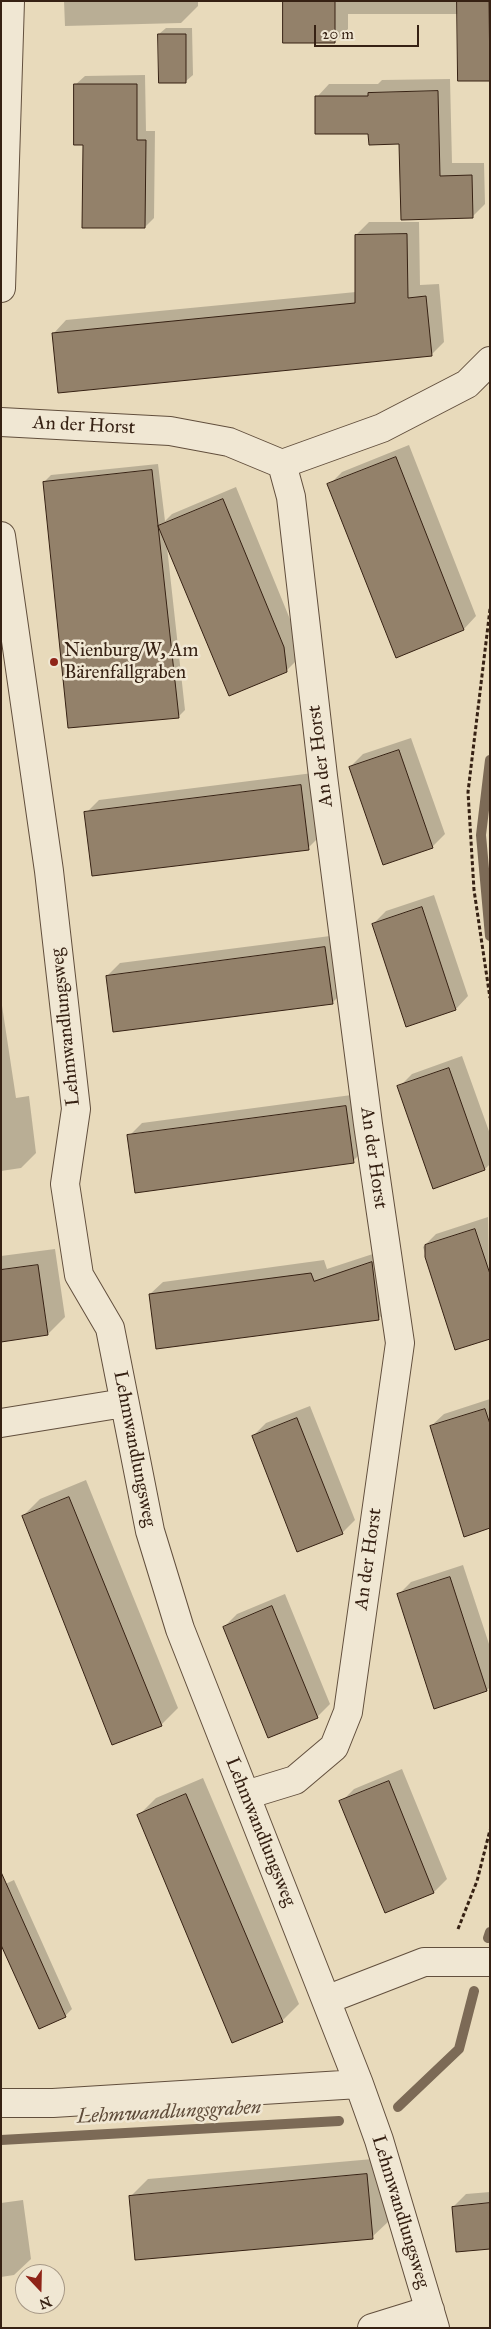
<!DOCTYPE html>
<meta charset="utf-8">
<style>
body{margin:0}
#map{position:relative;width:491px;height:2329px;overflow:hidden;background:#e8dabb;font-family:"IM FELL Great Primer",serif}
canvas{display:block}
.frame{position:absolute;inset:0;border:2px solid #362113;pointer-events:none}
.north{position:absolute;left:15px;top:2264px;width:50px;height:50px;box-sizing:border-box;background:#f0e7d3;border:1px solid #a69886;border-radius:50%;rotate:159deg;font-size:14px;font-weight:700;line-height:20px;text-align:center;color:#362113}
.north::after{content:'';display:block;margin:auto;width:18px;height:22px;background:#8f2418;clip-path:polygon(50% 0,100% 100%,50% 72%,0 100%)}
.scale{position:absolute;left:314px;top:25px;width:105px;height:22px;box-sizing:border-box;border:2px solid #362113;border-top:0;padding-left:6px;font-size:15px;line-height:18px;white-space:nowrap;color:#362113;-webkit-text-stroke:4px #f0e7d3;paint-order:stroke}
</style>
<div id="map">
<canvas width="491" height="2329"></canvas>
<div class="frame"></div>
<div class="north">N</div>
<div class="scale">20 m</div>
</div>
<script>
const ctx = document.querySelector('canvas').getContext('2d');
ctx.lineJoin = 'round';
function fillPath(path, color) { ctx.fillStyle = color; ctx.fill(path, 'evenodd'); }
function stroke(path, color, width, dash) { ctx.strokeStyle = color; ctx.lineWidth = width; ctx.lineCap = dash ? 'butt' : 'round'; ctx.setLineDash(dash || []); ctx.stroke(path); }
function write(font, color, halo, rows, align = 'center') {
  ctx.font = font + ' "IM FELL Great Primer",serif'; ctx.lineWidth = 5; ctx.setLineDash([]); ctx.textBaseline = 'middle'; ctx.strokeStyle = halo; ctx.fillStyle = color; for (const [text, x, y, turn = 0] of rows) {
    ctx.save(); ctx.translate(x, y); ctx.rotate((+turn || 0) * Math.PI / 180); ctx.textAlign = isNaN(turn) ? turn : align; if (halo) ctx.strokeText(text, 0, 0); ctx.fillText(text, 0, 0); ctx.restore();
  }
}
const shadow = new Path2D(`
 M64,1H198V6L181,23L65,26Z
 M285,1H490V80L458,14H348V29L335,42Z
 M166,28H192L193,75L186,81L159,34Z
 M145,75L146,131H155L154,218L145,227L84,144L75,85L85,76Z
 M450,79L452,163H484L485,204L472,217L401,143L369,133L317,97L329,84H378L382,80Z
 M369,222H419L420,285L439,284L444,342L431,355L54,333L66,320L356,292V235Z
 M409,445L476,616L464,629L396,656L329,485L342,472Z
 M158,464L165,521L172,514L236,487L296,634L299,658L286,671L167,547L185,710L178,717L44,482L51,475Z
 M411,738L445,834L432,847L350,767L363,754Z
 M313,773L321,835L308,848L86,813L99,800Z
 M434,895L468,996L456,1009L373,924L386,911Z
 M338,935L345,990L332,1003L107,976L120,963Z
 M1,999L16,1098L29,1096L36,1153L21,1168L1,1171Z
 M462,1056L490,1134V1164L485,1169L434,1187L399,1087L412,1074Z
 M359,1094L366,1148L353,1161L129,1136L142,1123Z
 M488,1217L490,1338L456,1349L423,1247L436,1234Z
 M55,1249L65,1317L48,1334L1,1341V1256Z
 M385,1250L392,1306L379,1318L150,1294L163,1282L324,1260L327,1269Z
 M490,1399V1527L431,1426L444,1414Z
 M310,1406L355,1520L342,1533L253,1436L266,1423Z
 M86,1480L178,1708L161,1725L23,1516L40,1499Z
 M463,1565L490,1647V1687L487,1690L435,1707L398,1595L411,1582Z
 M285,1594L330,1704L317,1717L224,1627L237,1614Z
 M402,1769L447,1879L434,1892L385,1912L341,1802L354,1789Z
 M203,1778L299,2004L282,2021L139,1815L156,1798Z
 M14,1880L72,2009L65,2016L1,1886Z
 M384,2158L389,2221L372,2237L131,2196L148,2179Z
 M490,2192V2248L453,2207L466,2194Z
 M23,2200L31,2259L14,2275L1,2277V2203Z`);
const stream = new Path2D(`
 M490,760L481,835L490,936
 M488,1938L490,1932
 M398,2107L459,2049L474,1991
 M1,2140L339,2121`);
const building = new Path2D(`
 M283,1H335V43H283Z
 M457,1H489L490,81H458Z
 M158,34H186V83H159Z
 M74,84H137V140H146L145,228H82L83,145H74Z
 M438,91L440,176L472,175L473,218L401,220L399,144L369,145L368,134H315V96H368V93Z
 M407,234L408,298L426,296L432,356L58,393L52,333L355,303V235Z
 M396,457L464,630L396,658L327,484Z
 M152,470L179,718L68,728L43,482Z
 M223,499L284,647L287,672L229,696L158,526Z
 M399,750L433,848L383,865L349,767Z
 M301,785L309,850L92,876L84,812Z
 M422,907L456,1010L406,1027L372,924Z
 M325,947L333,1004L113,1032L106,976Z
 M449,1068L485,1170L433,1189L397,1086Z
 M346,1106L354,1163L135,1193L127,1135Z
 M475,1229L490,1274V1339L455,1350L425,1257V1245Z
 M372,1262L379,1320L156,1349L149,1294L311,1273L314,1281Z
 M38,1265L48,1335L1,1342V1270Z
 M485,1409L490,1424V1528L464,1537L430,1426Z
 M297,1418L343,1534L297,1552L252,1436Z
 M69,1497L162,1726L112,1745L22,1516Z
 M450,1577L487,1691L434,1709L397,1594Z
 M272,1606L318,1718L268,1738L223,1627Z
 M389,1781L434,1893L385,1913L339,1801Z
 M186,1794L283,2022L232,2043L137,1815Z
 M1,1872L66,2017L39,2029L1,1945Z
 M367,2174L373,2239L135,2260L129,2196Z
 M490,2203V2249L456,2252L452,2207Z`);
const path = new Path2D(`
 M490,609L468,792L474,890L490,998
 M458,1929L477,1881L490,1830`);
const minor = new Path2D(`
 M1,288L10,1
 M1,422L170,431L229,442L282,464L291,497L323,776L368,1124L400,1343L348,1712L334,1747L295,1780L246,1795
 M282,464L382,428L467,384L490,361
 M1,536L49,871L76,1109L65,1184L79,1275L110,1328L150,1531L180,1629L359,2084L379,2140L435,2328
 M1,1423L124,1403
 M326,2000L424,1962H490
 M1,2103H53L359,2084
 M372,2328L430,2310`);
const markers = [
 [54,662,5,"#8f2418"]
];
const streetNames = [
 ["An der Horst",84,426,3],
 ["An der Horst",321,756,-97],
 ["Lehmwandlungsweg",66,1027,-96],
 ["An der Horst",373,1158,82],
 ["Lehmwandlungsweg",134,1449,79],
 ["An der Horst",369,1559,-82],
 ["Lehmwandlungsweg",260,1832,68],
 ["Lehmwandlungsweg",400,2212,73]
];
const poiNames = [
 ["Nienburg/W, Am",64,651],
 ["Bärenfallgraben",64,673]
];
const waterNames = [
 ["Lehmwandlungsgraben",169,2113,-3]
];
fillPath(shadow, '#0003');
stroke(stream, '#7c6a56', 10);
fillPath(building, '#93816a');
stroke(building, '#362113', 1);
stroke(minor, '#624f3d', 30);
stroke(path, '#362113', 3, [4, 2.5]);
stroke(minor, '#f0e7d3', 28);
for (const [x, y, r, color] of markers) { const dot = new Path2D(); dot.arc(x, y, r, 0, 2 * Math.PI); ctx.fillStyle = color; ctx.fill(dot); stroke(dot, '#f0e7d3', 2); }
write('19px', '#362113', '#f0e7d3', streetNames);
write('19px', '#362113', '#f0e7d3', poiNames, 'left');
write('italic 20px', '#5f4c3a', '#f0e7d3', waterNames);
</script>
